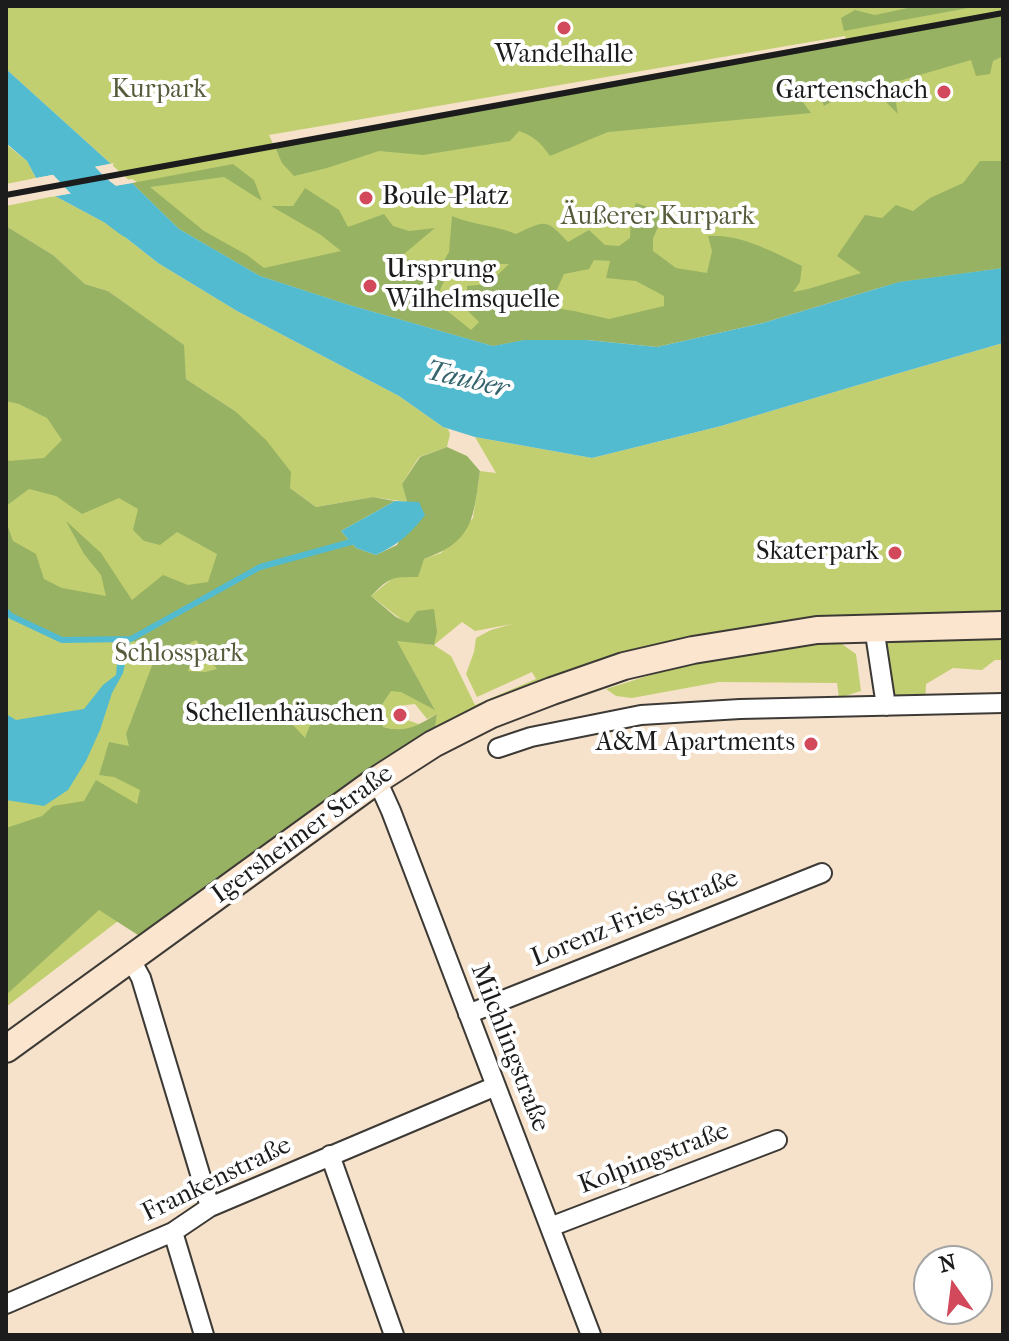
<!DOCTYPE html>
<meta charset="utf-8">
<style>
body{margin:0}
#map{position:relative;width:1009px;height:1341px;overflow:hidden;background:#f6e2ca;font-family:"IM FELL French Canon",serif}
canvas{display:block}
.frame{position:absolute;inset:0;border:8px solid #1c1c1c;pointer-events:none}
.north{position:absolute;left:913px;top:1245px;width:80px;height:80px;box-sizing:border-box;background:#fff;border:2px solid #a4a4a4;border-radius:50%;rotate:346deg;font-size:22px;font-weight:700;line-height:32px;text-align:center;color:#1c1c1c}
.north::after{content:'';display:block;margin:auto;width:28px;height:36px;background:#d1495b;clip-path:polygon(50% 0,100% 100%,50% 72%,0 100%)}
</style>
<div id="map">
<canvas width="1009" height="1341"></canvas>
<div class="frame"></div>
<div class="north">N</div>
</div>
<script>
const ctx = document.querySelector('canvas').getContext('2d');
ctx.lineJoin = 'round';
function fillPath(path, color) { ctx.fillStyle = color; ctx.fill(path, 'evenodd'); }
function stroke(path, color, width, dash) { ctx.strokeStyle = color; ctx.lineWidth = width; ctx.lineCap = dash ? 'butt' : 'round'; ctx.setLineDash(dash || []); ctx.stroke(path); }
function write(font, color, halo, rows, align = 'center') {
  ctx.font = font + ' "IM FELL French Canon",serif'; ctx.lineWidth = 8; ctx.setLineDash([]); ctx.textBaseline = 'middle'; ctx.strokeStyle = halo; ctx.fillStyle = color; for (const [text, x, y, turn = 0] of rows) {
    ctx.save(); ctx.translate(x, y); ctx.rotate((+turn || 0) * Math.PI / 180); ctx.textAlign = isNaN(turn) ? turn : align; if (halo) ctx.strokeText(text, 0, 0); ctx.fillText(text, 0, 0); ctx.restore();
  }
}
const green = new Path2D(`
 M6,6H1003V13L846,39L845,36L269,135L279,156L1003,24V268L493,346L346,304L260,276L179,229L132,183L6,69Z
 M6,144L27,161L36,178L6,184Z
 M55,196L111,226L158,263L237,311L399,396L443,427L448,429L450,434L447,447L419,457L402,484L407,502L373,497L316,507L290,488L235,411L186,379L183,345L108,291L85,284L53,255L6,226V206Z
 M6,244L434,708L396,640L434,645L371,596L394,577L424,559L441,553L473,518L480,471L496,473L475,437L592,458L721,426L858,385L1003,343V660H995L982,670L953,668L926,684L925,705L886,706L873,628L693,650L433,744L437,714L427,719L415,704L398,706L391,712L394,721L402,723L407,720L419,724C407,732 397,730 383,727L380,720L6,1007ZM462,622L475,631L512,624L491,630L476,638L474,652L466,674L477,697L532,672L536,679L475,705L451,656L434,645Z
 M839,642L856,654L861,691L839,698L837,683L719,682L632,698L616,696L606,689L657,673L735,655Z`);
const forest = new Path2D(`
 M917,6H979L844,31L841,18L855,10L875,15Z
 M1003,13V56L993,61L990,74L976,76L971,60L892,83L898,114L881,97L852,80L837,98L824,106L816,87L800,89L802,101L811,113L608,132L550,156C541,143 534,136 519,131L510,141L423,155L379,151L327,168L294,176L282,163L274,145Z
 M980,161H1003V268L899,282L763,323L657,347L587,340H524L493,346L346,304L260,276L179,229L132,183L233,164L254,180L262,201L224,177L150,187L204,231L247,255L264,268L341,251L321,235L271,206H293L305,188L339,210L348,227L384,214L393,226L409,231L435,228L398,259L443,262L449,252L452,216C472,225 495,225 516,234C545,221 545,217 568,242L589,230L605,245L619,246L630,238L631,217L636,203L665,213L653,238V251L676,268L707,273L712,251L708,236C741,234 773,252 802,266L800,282L793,292L808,289L861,273L837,256L865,215L882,218L896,205L913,211L930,198L963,183ZM594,260L610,261L606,278L636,281L664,296V306L609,319L574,311L549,307L564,274L589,269ZM461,264H509L488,284L467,286L468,311L479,322L471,330L435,301L445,279Z
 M6,226L53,255L85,284L108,291L184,345L186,379L235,411L266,440L291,472L290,488L316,507L373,497L395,501L341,531L356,548L376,555L397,545L419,502H407L402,484L420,457L447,447L467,456L480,471C473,519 474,541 424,559L418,577C391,577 390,577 371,596L396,617L408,623L417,611L434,609L437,632L434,645L397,641L435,710L401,692L391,691L379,709L383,727C408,733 416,726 437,714L433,744L152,944L99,910L6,995V828L42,816L53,806L84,801L96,780L137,804L140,790L114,777L99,775L109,742L129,746L126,734L153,663L148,650L131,639L62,640L11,616L6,611V521L13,541L36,554L44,579L62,588L106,596L101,575L84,554L66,521L101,553L132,600L163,575L188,585L208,582L217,554L177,532L160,545L144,541L133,530L138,509L119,498L82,514L56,496L29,489L6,506V457L9,461L44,458L62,440L47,418L19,404L6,401ZM196,640L217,669L205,672L188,671L193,657L190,643ZM285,706L309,708L310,725L305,738L293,725Z`);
const water = new Path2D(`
 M6,69L111,164L36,178L27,161L6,143Z
 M132,183L179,229L260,276L346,304L493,346L524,340H587L657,347L763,323L899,282L1003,268V343L858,385L721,426L592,458L475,437L443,427L399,396L237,311L158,263L111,226L55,196Z
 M395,501L419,502L425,515C411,534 397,545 376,555L356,548L341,531Z
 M131,639L123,673L112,693L100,730L86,761L68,790L44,806L6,800V714L16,720L84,709L103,685L116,675L119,641Z`);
const pier = new Path2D(`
 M114,163L112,167L37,182L32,179Z
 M132,179L137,182L51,197L54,193Z`);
const stream = new Path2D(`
 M6,611L11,616L62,640L131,639L260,567L351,542`);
const river = new Path2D(`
 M6,98L93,191L131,220`);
const street = new Path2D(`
 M874,627L886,706
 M498,748L531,737L641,715L740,709L1003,703
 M377,780L391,811L591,1335
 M130,958L141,978L210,1207
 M468,1014L822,873
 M330,1155L394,1335
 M550,1227L777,1140
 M173,1232L204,1335
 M6,1304L173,1232L210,1207L496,1086`);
const secondary = new Path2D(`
 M6,1049L377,780L433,744L492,714L552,691L624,666L693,650L817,630L1003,625`);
const rail = new Path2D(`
 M6,195L1003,13`);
const markers = [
 [564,28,8,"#d1495b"],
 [944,92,8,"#d1495b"],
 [366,198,8,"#d1495b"],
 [370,286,8,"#d1495b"],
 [895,553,8,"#d1495b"],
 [400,715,8,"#d1495b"],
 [811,744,8,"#d1495b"]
];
const poiNames = [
 ["Wandelhalle",564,56,"center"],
 ["Gartenschach",928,92],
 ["Boule-Platz",382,198,"left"],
 ["Ursprung",386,271,"left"],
 ["Wilhelmsquelle",386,301,"left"],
 ["Skaterpark",879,553],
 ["Schellenhäuschen",384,715],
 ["A&M Apartments",795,744]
];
const parkNames = [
 ["Kurpark",159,91],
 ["Äußerer Kurpark",658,218],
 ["Schlosspark",179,655]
];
const streetNames = [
 ["Igersheimer Straße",303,835,-36],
 ["Lorenz-Fries-Straße",635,919,-22],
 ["Milchlingstraße",509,1048,69],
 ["Kolpingstraße",654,1159,-21],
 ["Frankenstraße",217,1180,-26]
];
const waterNames = [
 ["Tauber",467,381,13]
];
fillPath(green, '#c1cf71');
fillPath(forest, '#98b263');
fillPath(water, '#52bbcf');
fillPath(pier, '#f6e2ca');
stroke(stream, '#52bbcf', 6);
stroke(river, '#52bbcf', 36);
stroke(street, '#3d3a36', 22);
stroke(secondary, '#3d3a36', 30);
stroke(street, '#fff', 18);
stroke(secondary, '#fbe5cf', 26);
stroke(rail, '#1c1c1c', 6);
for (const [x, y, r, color] of markers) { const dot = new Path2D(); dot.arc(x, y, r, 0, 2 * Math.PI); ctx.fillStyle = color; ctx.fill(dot); stroke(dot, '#fff', 3); }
write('26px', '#1c1c1c', '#fff', poiNames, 'right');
write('26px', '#565b3a', '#fff', parkNames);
write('26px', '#1c1c1c', '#fff', streetNames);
write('italic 28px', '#34646d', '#fff', waterNames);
</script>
